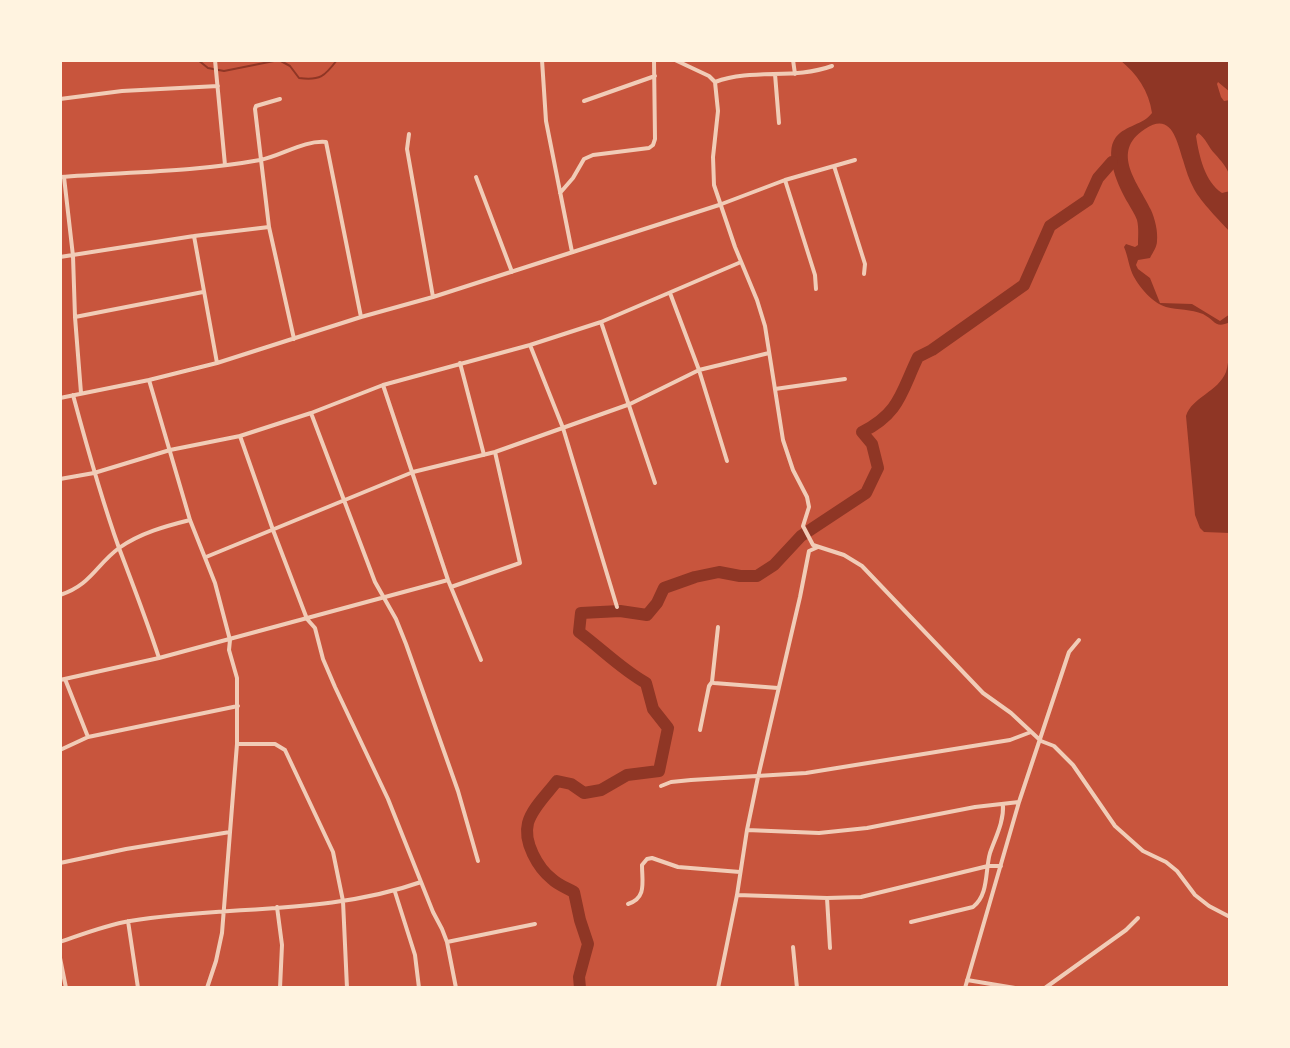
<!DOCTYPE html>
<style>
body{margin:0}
#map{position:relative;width:1290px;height:1048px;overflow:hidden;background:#c8553d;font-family:"Open Sans",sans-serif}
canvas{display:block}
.frame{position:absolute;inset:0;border:62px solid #fff3e0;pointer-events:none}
</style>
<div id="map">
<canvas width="1290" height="1048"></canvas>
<div class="frame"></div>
</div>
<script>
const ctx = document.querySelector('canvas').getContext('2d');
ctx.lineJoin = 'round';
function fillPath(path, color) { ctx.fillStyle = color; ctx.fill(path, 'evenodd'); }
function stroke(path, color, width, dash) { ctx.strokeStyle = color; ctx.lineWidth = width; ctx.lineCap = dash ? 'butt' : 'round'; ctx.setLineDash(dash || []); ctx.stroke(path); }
const water = new Path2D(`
 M1120,60H1207L1211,62L1230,60V92L1218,82L1217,84L1221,97L1224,101L1230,100V176C1226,166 1222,162 1215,154C1208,147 1206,138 1198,133L1196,136C1199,156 1205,182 1222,193L1230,191V232C1220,221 1201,202 1194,189C1189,180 1186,170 1183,160C1177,142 1172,111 1145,129C1109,152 1139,184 1151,210C1155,219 1158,231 1157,241C1157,247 1153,252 1150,258L1138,260L1136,265L1138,269L1150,278L1160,303L1192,304L1220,321L1230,314V322C1215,329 1216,321 1203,314C1191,309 1178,310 1166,307C1153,303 1140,288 1134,277C1129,268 1128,256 1124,247L1126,244L1135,247L1138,245C1138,237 1139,228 1137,220C1135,214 1131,209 1128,203C1119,188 1103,154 1116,137C1126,125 1143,125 1152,113C1149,91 1137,74 1120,60Z
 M1230,353V533L1204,532L1200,528L1195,515L1186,416C1192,397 1218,392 1226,372C1228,366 1228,359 1230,353Z`);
const stream = new Path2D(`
 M198,60L208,68L224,71L279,60L290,66L299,78C320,81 325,76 337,60`);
const river = new Path2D(`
 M580,988L579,977L588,944L580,920L574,892C567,888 558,885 552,879C538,868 523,842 528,823C532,808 548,793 557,781L571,784L584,793L601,790L627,775L659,771L668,728L653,709L646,683C621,669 602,649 579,632L581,613L620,611L647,615L657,603L664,588L695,577L719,572L740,576H757L774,565L801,536L866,493L878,468L872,444L862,432C900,413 901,392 918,357L932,350L1024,285L1050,226L1088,200L1098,178L1112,162`);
const minor = new Path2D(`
 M215,60L225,165
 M542,60L546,121L572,252
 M675,60L709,76L715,82L718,111L713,157L714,185L735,247L757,300L765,326L783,440L793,470L807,497L809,507L803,526L813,545L844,555L862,566L983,693L1011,713L1041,741L1054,746L1073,765L1115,826L1143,851L1166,862L1177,871L1195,895L1209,906L1230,917
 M793,60L795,74
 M775,74L779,123
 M715,82C753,68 794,80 832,66
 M60,99L122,91L218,86
 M280,99L256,106L255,109L269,227L294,339
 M584,101L655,76
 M409,134L407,149L433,297
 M834,166L865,264L864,274
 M60,177C127,172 194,172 260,160C281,156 304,140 326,142L361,317
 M64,177L73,256L75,317L81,393
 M476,177L512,272
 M785,180L815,275L816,289
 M560,193L573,178L584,159L593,155L649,148L653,145L655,139L654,60
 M194,236L217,363
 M60,257L194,236L269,227
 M670,293L699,370L727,461
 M75,317L203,292
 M601,322L655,483
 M530,345L563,428L617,607
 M460,363L484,455
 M149,380L190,520L215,583L230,640L229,650L237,678V744L222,933L216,961L207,988
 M383,385L448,580L481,660
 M775,389L845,379
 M73,395C87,447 101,498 119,548C133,585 147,621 159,658
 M60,398L149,380L217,363L361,317L433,297L719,205L785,180L855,160
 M311,413L375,582L396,619L406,644L458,791L478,861
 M240,436L273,530L307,619L315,628L323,659L335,687L388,799L433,912L442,929L447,942L456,988
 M60,479L94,473L170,450L240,436L311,413L383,385L530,345L601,322L741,262
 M206,557L413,472L495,452L630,404L699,370L769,353
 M451,587L520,563L495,452
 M60,595C91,585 96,565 119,548C140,533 166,526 190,520
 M65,679L88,737
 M60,680L159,658L448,580
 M712,682L714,683L778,688
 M700,730L709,686L712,682L718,627
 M237,744H275L285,750L333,852L343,901L347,988
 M60,750L88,737L238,706
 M661,786L671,782L691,780L806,773L1010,740L1031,732
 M747,830L819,833L867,828L975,807L1019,802
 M60,863L126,849L230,832
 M395,892L415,955L419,988
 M737,895L827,898L861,897L988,866H1001
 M827,898L830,948
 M628,904C647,898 642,882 642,865L647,859L652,858L678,867L740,872
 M277,907L282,945L280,988
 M128,921L138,988
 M911,922L973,907C989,895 985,870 990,853C996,836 1004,822 1003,804
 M60,942C83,934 106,925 130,921C227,905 328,915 421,882
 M447,942L535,924
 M793,947L797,988
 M60,958L66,988
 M967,980L1015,988
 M718,988L737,895L747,830L758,777L800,597L809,551L818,547
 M762,988H790
 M965,988L1019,802L1069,652L1079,640
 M1045,988L1126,930L1138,918`);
fillPath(water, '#8f3625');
stroke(stream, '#8f3625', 2);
stroke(river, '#8f3625', 12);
stroke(minor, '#f1ccb7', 4);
</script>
